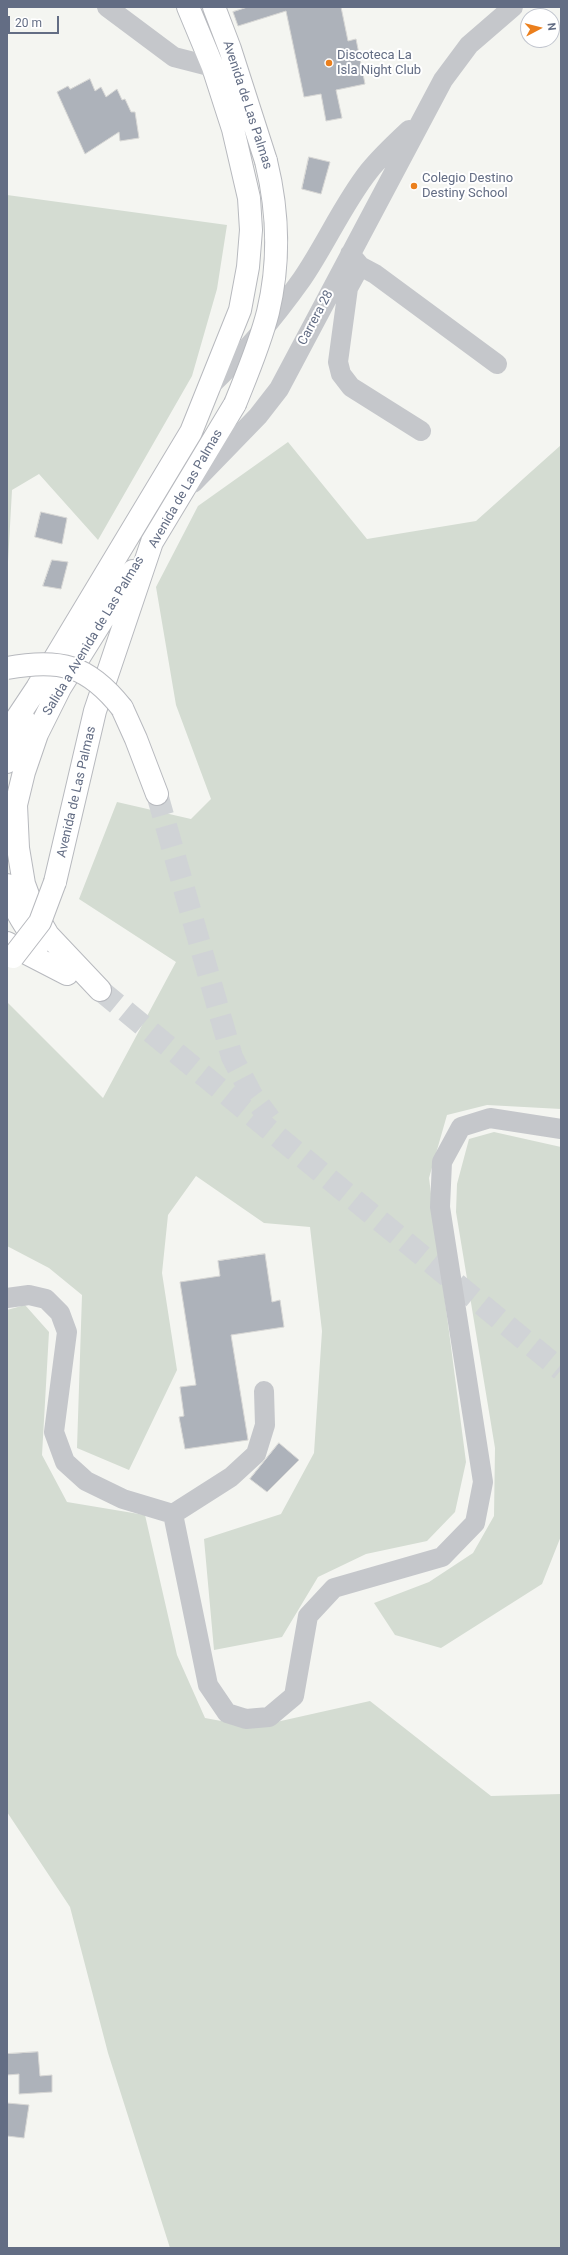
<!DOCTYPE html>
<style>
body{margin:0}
#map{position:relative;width:568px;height:2255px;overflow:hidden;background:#f4f5f1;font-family:Roboto,sans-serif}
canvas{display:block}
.frame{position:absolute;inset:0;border:8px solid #636d84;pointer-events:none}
.north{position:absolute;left:520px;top:8px;width:40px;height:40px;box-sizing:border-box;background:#fff;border:1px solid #c1c5ce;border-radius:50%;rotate:83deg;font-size:11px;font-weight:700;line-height:16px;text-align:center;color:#636d84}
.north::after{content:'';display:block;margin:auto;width:14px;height:18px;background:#eb7f1c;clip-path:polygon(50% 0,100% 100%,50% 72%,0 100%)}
.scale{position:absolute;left:8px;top:16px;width:51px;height:18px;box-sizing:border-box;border:2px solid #636d84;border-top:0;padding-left:5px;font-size:12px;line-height:14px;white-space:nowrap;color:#636d84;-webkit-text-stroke:3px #fff;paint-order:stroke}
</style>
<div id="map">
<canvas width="568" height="2255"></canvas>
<div class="frame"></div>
<div class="north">N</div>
<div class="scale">20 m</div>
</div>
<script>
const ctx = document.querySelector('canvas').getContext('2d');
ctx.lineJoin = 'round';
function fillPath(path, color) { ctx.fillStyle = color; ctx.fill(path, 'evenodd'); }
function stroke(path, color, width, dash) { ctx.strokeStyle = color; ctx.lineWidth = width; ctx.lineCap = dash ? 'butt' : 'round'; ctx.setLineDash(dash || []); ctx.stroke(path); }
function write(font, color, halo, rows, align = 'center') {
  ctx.font = font + ' Roboto,sans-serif'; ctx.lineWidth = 4; ctx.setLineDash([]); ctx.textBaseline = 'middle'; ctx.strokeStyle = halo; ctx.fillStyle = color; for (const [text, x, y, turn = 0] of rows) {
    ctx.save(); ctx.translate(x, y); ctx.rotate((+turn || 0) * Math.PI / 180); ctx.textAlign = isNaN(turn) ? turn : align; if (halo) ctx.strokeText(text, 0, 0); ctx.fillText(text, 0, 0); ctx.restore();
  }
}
const green = new Path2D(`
 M7,195L227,225L217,289L192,376L98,540L39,474L12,490L7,580Z
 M288,442L367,539L476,521L561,445V1109L487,1105L447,1115L429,1178L466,1462L455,1512L427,1541L366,1554L318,1577L282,1637L214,1650L204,1539L281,1514L314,1453L322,1331L310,1227L264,1223L196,1176L168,1215L162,1273L177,1370L129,1470L77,1448L82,1295L49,1268L7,1246V1002L103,1098L176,962L79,899L117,802L191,819L211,799L176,705L156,587L198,506Z
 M494,1132L561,1147V1536L542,1584L441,1648L395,1635L374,1603L429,1582L473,1553L494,1516L495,1448L456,1212L457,1184L469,1139Z
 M25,1305L49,1332L42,1455L67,1502L145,1515L177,1655L205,1718L254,1727L370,1701L491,1796L561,1794V2248H170L108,2053L70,1907L7,1812V1310Z`);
const building = new Path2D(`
 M248,7H341L348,41L356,39L365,84L336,90L342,118L326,121L321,94L304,97L286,11L238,26L233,12Z
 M90,79L95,91L101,87L106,97L117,89L122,100L125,99L131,112H135L139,138L120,141L119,132L85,154L57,92L68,86L70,89Z
 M309,157L330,162L321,194L302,189Z
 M41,512L67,518L62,544L35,537Z
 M52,560L68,562L61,589L43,586Z
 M265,1254L272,1302L280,1300L284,1327L231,1335L248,1440L185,1449L179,1417L184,1416L180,1387L196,1385L180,1282L220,1276L218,1261Z
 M279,1443L299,1460L267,1492L250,1479Z
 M38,2052L40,2076L52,2075V2092L19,2094V2074L7,2075V2054Z
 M7,2103L29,2105L24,2138L7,2136Z`);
const majorTunnel = new Path2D(`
 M157,794L232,1057L252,1095L270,1119
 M100,990L561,1370`);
const minor = new Path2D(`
 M107,7L174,57L213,67
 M350,254L360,266L348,288L338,362L341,374L351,387L421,431
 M360,266L375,274L497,364
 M209,387C243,355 275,317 302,279C326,244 343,204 369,171C381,156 395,143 409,130
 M193,483L258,416L279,389L443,80L469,45L513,7
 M7,1298L29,1295L46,1299L60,1313L67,1332L54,1432L65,1462L86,1481L123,1499L173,1514L208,1685L227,1713L246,1719L269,1717L294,1696L308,1616L334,1588L442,1557L475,1523L483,1482L440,1207L442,1162L461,1127L490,1118L561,1129
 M173,1514L231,1477L256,1454L265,1425L264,1391`);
const major = new Path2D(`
 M214,7L230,49L266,161
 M122,708L136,739L157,794
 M7,733L37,688L191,432L240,310L248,267L251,230L249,198L233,129L213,67L188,7
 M7,762L24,719
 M55,882L95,711L152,542L235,404
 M7,885C12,908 26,927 38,945
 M7,943L67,974
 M100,990L48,935L34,911L24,884L18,848L16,805L24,772L37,734L60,688L133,571`);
const majorBridge = new Path2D(`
 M235,404C247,374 260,344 268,312C280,262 278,210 266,161
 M7,668C60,658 88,665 122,708
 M13,957L40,922L55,882`);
const markers = [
 [329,63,4,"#eb7f1c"],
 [414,186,4,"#eb7f1c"]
];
const poiNames = [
 ["Discoteca La",337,56],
 ["Isla Night Club",337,71],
 ["Colegio Destino",422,179],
 ["Destiny School",422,194]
];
const streetNames = [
 ["Avenida de Las Palmas",247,105,72],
 ["Carrera 28",316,318,-62],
 ["Avenida de Las Palmas",186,489,-60],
 ["Salida a Avenida de Las Palmas",94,636,-59],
 ["Avenida de Las Palmas",77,792,-77]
];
fillPath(green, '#d4dcd2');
fillPath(building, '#adb2ba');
stroke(building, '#d6d6d4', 1);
stroke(majorTunnel, '#d0d3d6', 22, [22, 11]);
stroke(major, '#b7b9be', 24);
stroke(minor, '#c5c7cb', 20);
stroke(major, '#fff', 22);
stroke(majorBridge, '#b7b9be', 24, []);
stroke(majorBridge, '#fff', 22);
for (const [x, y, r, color] of markers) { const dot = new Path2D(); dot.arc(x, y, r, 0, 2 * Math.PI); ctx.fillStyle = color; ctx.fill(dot); stroke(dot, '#fff', 1.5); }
write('13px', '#636d84', '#fff', poiNames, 'left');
write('13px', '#636d84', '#fff', streetNames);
</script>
